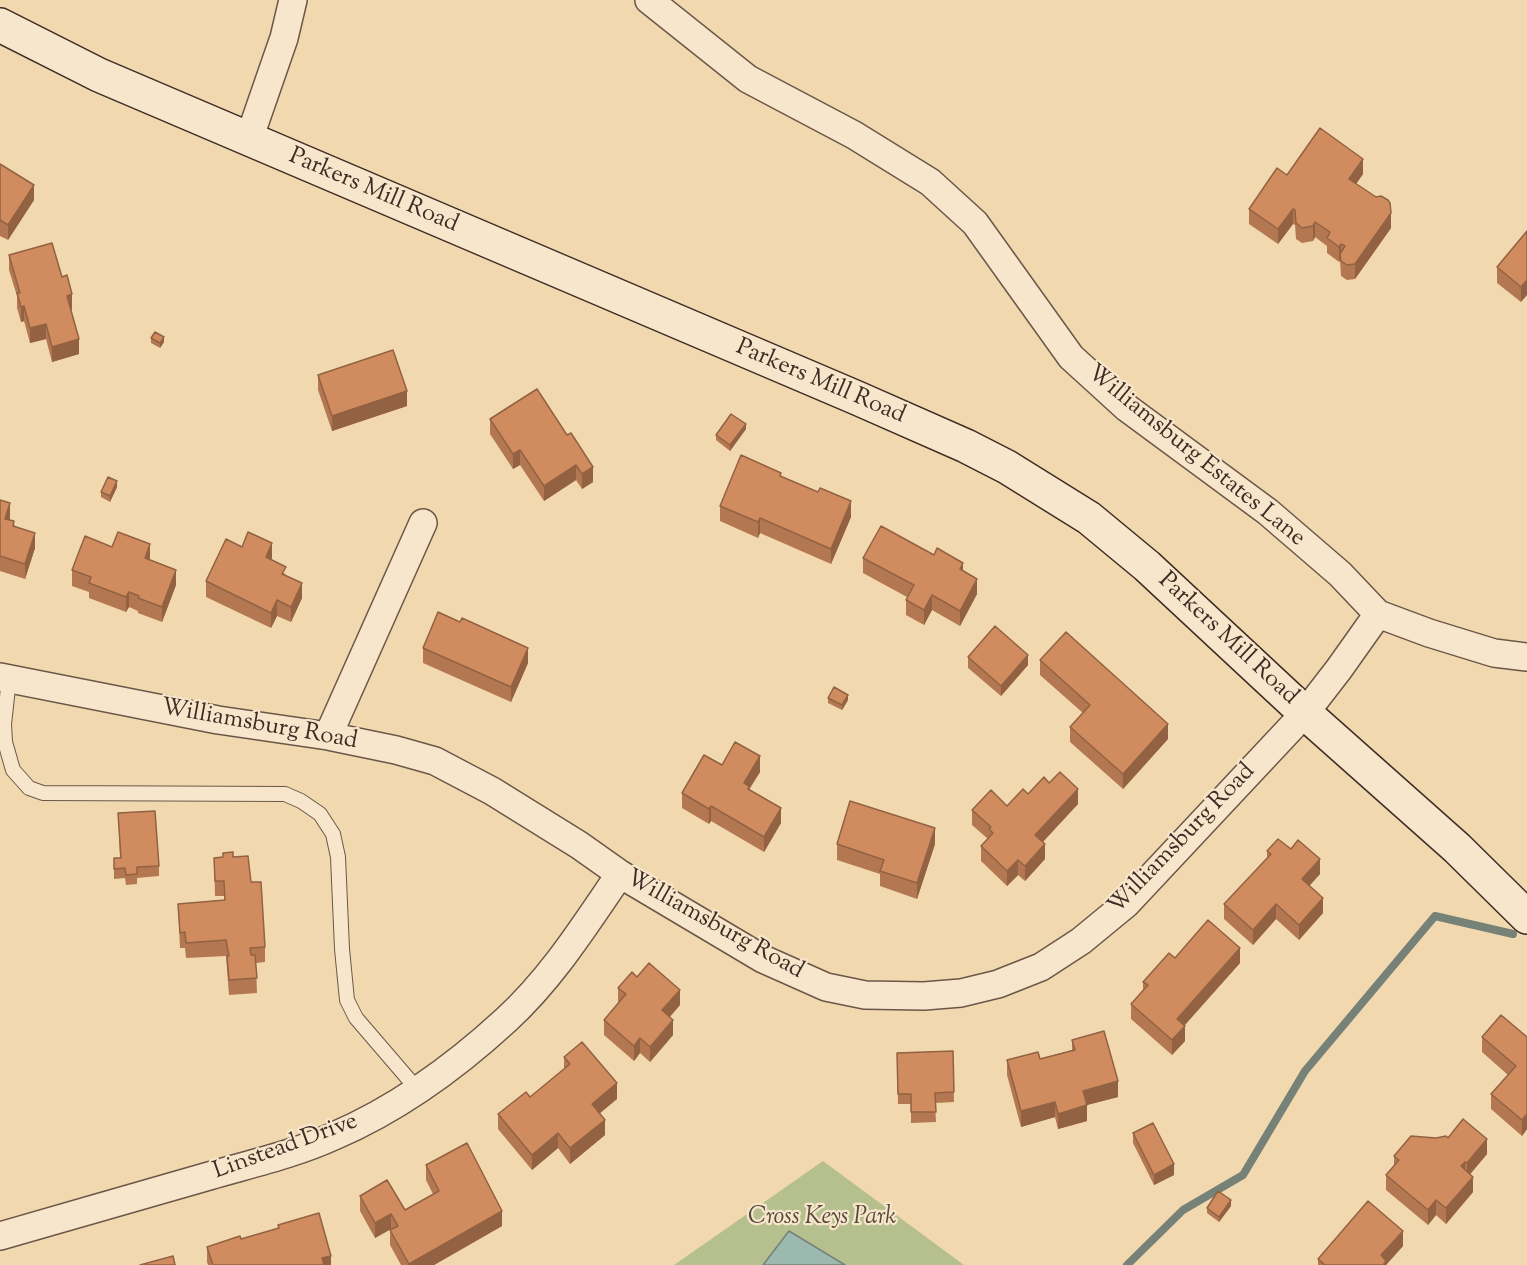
<!DOCTYPE html>
<style>
body{margin:0}
canvas{display:block;background:#f2d8af}
</style>
<canvas width="1527" height="1265"></canvas>
<script>
const ctx = document.querySelector('canvas').getContext('2d');
ctx.lineJoin = 'round';
function fillPath(path, color) { ctx.fillStyle = color; ctx.fill(path, 'evenodd'); }
function stroke(path, color, width, dash) { ctx.strokeStyle = color; ctx.lineWidth = width; ctx.lineCap = dash ? 'butt' : 'round'; ctx.setLineDash(dash || []); ctx.stroke(path); }
function write(font, color, halo, rows, align = 'center') {
  ctx.font = font + ' "Sorts Mill Goudy",serif'; ctx.lineWidth = 4.5; ctx.setLineDash([]); ctx.textBaseline = 'middle'; ctx.strokeStyle = halo; ctx.fillStyle = color; for (const [text, x, y, turn = 0] of rows) {
    ctx.save(); ctx.translate(x, y); ctx.rotate((+turn || 0) * Math.PI / 180); ctx.textAlign = isNaN(turn) ? turn : align; if (halo) ctx.strokeText(text, 0, 0); ctx.fillText(text, 0, 0); ctx.restore();
  }
}
const green = new Path2D(`
 M823,1161L964,1265H674Z`);
const water = new Path2D(`
 M789,1231L845,1265H763Z`);
const stream = new Path2D(`
 M1127,1265L1183,1210L1243,1175L1305,1071L1435,916L1513,934`);
const lane = new Path2D(`
 M9,679L4,724L5,742L13,770L29,788L43,793L285,794L301,801L320,814L333,834L338,857L342,949L347,1000L356,1018L417,1089`);
const street = new Path2D(`
 M649,0L748,79L854,135L930,182L975,223L1071,357L1127,408L1268,512L1340,574L1378,614L1429,633L1494,653L1527,657
 M249,139L284,38L293,0
 M0,677L218,720L328,736L396,750L435,761L492,791L579,845L620,874L763,959L826,987L865,995L924,996L961,993L998,984L1041,967L1081,941L1126,904L1305,713L1339,669L1378,614
 M328,736L423,523
 M0,1236C70,1216 139,1196 209,1176C250,1164 295,1154 334,1136C397,1109 456,1066 506,1020C552,978 585,925 620,874`);
const secondary = new Path2D(`
 M0,25L99,75L857,398L966,446L1007,467L1089,518L1147,566L1305,713L1457,848L1527,917`);
const wall = new Path2D(`
 M0,164L34,200L8,240L0,236Z
 M1363,174L1356,184L1391,228L1355,279L1347,280L1341,276L1340,260L1339,262L1327,253V246L1315,237L1313,241L1302,243L1296,239L1295,225L1293,224L1278,244L1249,224V209L1287,175Z
 M1527,231L1521,302L1497,283V267Z
 M9,255L62,277L72,309L71,310L79,354L52,362L46,339L30,343L24,321L21,322L17,308V296L9,270Z
 M151,338L164,342L160,348L151,343Z
 M318,375L407,406L332,431L318,390Z
 M537,389L593,482L582,489L576,480L544,501L520,465L513,469L490,434V419Z
 M746,429L730,451L716,440V435Z
 M781,477L851,517L831,564L760,533L758,538L720,521V506Z
 M117,487L110,502L101,497V492Z
 M0,500L10,518V520L35,548L25,579L0,571Z
 M112,547L150,559L149,560L176,585L162,622L138,613V611L129,607L126,612L89,598V592L72,586V570Z
 M242,547L272,558L271,560L286,575L302,598L291,622L277,616L271,628L206,597V581Z
 M863,558L963,571L977,594L960,626L932,610L924,625L906,615V600L907,597L863,573Z
 M423,648L528,663L511,702L423,663Z
 M968,657L1028,665L1001,696L968,668Z
 M1040,660L1168,739L1123,789L1070,742V727L1083,713L1040,675Z
 M828,698L848,700L842,710L828,703Z
 M722,765L760,772L749,790L781,823L764,852L711,821L709,824L682,808V793Z
 M1049,783L1078,804L1043,842L1045,859L1025,881L1018,875L1007,886L981,861V846L988,839L972,825V810L1007,806Z
 M118,813L159,866V876L137,878V884L126,885L125,878L114,879V858H120Z
 M837,844H935L917,899L880,886V874L837,860Z
 M1267,851L1320,874L1309,886L1323,913L1299,940L1276,919L1253,945L1224,919V904L1267,858Z
 M233,857L251,882L265,947V962L256,963L257,993L229,995L226,956L186,958L185,948H180L178,904L224,900V896H215L214,858Z
 M1175,958L1240,963L1184,1025L1185,1041L1172,1055L1131,1019V1004L1143,990V982Z
 M637,977L680,1005L670,1017L673,1035L650,1062L640,1053L634,1061L604,1035V1020L618,1003V988Z
 M1482,1037H1527V1129L1522,1136L1491,1109V1094L1508,1075L1482,1052Z
 M1072,1040L1118,1097L1087,1105V1121L1058,1129L1055,1117L1021,1127L1007,1075V1060L1040,1059L1072,1050Z
 M953,1051L954,1102L935,1103L936,1122L911,1123V1104H898L897,1053Z
 M564,1057L617,1099L599,1113L605,1135L570,1164L558,1148L532,1170L498,1129V1114L530,1097L564,1069Z
 M1133,1133L1174,1175L1154,1185L1133,1143Z
 M1436,1138H1448L1487,1154L1470,1174L1473,1192L1446,1224L1436,1215L1428,1225L1386,1190V1175L1394,1166V1156Z
 M426,1165L502,1226L434,1265H401L390,1245V1230L391,1229L375,1238L360,1211V1196L405,1210L433,1194L426,1180Z
 M1231,1206L1219,1222L1207,1213V1208Z
 M278,1225L331,1265H208L207,1262V1247L241,1239L278,1228Z
 M1403,1246L1386,1265H1318V1259Z`);
const shadedWall = new Path2D(`
 M1363,159V174L1349,194V179Z
 M34,185V200L8,240V225Z
 M1293,209V224L1278,244V229Z
 M1391,213V228L1355,279V264Z
 M1315,222V237L1313,241V226Z
 M1341,244V259L1340,254V260L1339,262V247Z
 M1527,280V295L1521,302V287Z
 M72,294V309L67,311V296Z
 M24,306V321L21,322V307Z
 M46,324V339L30,343V328Z
 M164,337V342L160,348V343Z
 M79,339V354L52,362V347Z
 M407,391V406L332,431V416Z
 M746,424V429L730,451V445Z
 M520,450V465L513,469V454Z
 M576,465V480L544,501V486Z
 M593,467V482L582,489V474Z
 M117,481V487L110,502V496Z
 M851,501V517L831,564V549Z
 M10,503V518L5,534V519Z
 M760,518V533L758,538V522Z
 M35,533V548L25,579V564Z
 M272,543V558L266,572V557Z
 M150,544V559L145,574V558Z
 M963,563V578L960,569Z
 M176,570V585L162,622V607Z
 M977,579V594L960,626V611Z
 M302,583V598L291,622V607Z
 M129,592V607L126,612V597Z
 M932,595V610L924,625V610Z
 M277,600V616L271,628V613Z
 M528,648V663L511,702V687Z
 M1028,655V665L1001,696V686Z
 M848,695V700L842,710V705Z
 M1168,724V739L1123,789V774Z
 M760,756V772L749,789V801L744,783Z
 M1078,789V804L1035,850V835Z
 M711,806V821L709,824V809Z
 M781,808V823L764,852V837Z
 M935,828V844L917,899V883Z
 M1045,844V859L1025,881V866Z
 M1320,859V874L1302,894V879Z
 M1018,860V875L1007,886V871Z
 M1323,898V913L1299,940V925Z
 M1276,904V919L1253,945V930Z
 M1240,948V963L1177,1034V1019Z
 M680,990V1005L662,1025V1010Z
 M673,1020V1035L650,1062V1047Z
 M1185,1026V1041L1172,1055V1040Z
 M640,1038V1053L634,1061V1046Z
 M1118,1081V1097L1083,1106V1091Z
 M617,1083V1099L592,1120V1104Z
 M1055,1102V1117L1021,1127V1111Z
 M1087,1105V1121L1058,1129V1114Z
 M1527,1114V1129L1522,1136V1120Z
 M605,1120V1135L570,1164V1148Z
 M558,1133V1148L532,1170V1155Z
 M1487,1139V1154L1467,1178V1163Z
 M1465,1162V1177L1461,1166Z
 M1174,1164V1175L1154,1185V1175Z
 M1473,1177V1192L1446,1224V1208Z
 M1231,1200V1206L1219,1222V1217Z
 M1436,1200V1215L1428,1225V1210Z
 M502,1211V1226L434,1265H409V1264Z
 M391,1214V1229L375,1238V1223Z
 M1403,1231V1246L1386,1265H1381V1255Z
 M331,1256V1265H322V1258Z`);
const building = new Path2D(`
 M1320,128L1363,159L1349,179L1376,197L1381,196L1388,200L1390,203L1391,213L1355,264L1347,265L1341,261L1340,254L1345,246L1341,244L1339,247L1327,238L1330,232L1315,222L1313,226L1302,228L1296,223L1295,210L1293,209L1278,229L1249,209L1277,168L1287,175Z
 M0,164L34,185L8,225L0,220Z
 M1527,231V280L1521,287L1497,267Z
 M52,243L62,277L67,275L72,294L67,296L79,339L52,347L46,324L30,328L24,306L21,307L17,293H20L9,255Z
 M155,332L164,337L160,343L151,338Z
 M393,350L407,391L332,416L318,375Z
 M537,389L567,435L571,433L593,467L582,474L576,465L544,486L520,450L513,454L490,419Z
 M731,414L746,424L730,445L716,435Z
 M741,455L781,473L780,476L818,492L820,488L851,501L831,549L760,518L758,522L720,506Z
 M108,477L117,481L110,496L101,492Z
 M0,500L10,503L5,519L14,521L13,526L35,533L25,564L0,556Z
 M881,526L934,555L937,548L963,563L960,569L977,579L960,611L932,595L924,610L906,600L914,585L863,558Z
 M118,532L150,544L145,558L176,570L162,607L138,598L139,596L129,592L126,597L89,583L91,577L72,570L85,536L112,547Z
 M248,532L272,543L266,557L286,567L282,574L302,583L291,607L277,600L271,613L206,581L226,539L242,547Z
 M438,612L460,622L462,618L528,648L511,687L423,648Z
 M995,626L1028,655L1001,686L968,657Z
 M1066,632L1168,724L1123,774L1070,727L1090,705L1040,660Z
 M834,687L848,695L842,705L828,698Z
 M735,742L760,756L744,783L749,786L748,789L781,808L764,837L711,806L709,809L682,793L704,755L722,765Z
 M1060,772L1078,789L1035,835L1045,844L1025,866L1018,860L1007,871L981,846L993,833L989,829L991,827L972,810L991,790L1007,806L1023,789L1028,794L1044,777L1049,783Z
 M850,801L935,828L917,883L880,871L884,860L837,844Z
 M155,811L159,866L137,867V874L126,875L125,868L114,869V858H121L118,813Z
 M1278,839L1291,849L1298,840L1320,859L1302,879L1323,898L1299,925L1276,904L1253,930L1224,904L1271,854L1267,851Z
 M233,852V857L248,856L251,882H261L265,947L250,948L251,955H255L257,978L229,980L227,956H229L226,940L186,943L185,932L180,933L178,904L225,900L224,881H215L214,858L223,857V853Z
 M1208,920L1240,948L1177,1019L1185,1026L1172,1040L1131,1004L1148,985L1143,982L1169,953L1175,958Z
 M649,963L680,990L662,1010L673,1020L650,1047L640,1038L634,1046L604,1020L626,994L618,988L632,972L637,977Z
 M1501,1015L1527,1037V1114L1522,1120L1491,1094L1516,1066L1482,1037Z
 M1104,1031L1118,1081L1083,1091L1087,1105L1058,1114L1055,1102L1021,1111L1007,1060L1038,1052L1040,1059L1075,1050L1072,1040Z
 M582,1042L617,1083L592,1104L605,1120L570,1148L558,1133L532,1155L498,1114L526,1092L530,1097L570,1064L564,1057Z
 M953,1051L954,1092L935,1093L936,1112H911V1094H898L897,1053Z
 M1463,1119L1487,1139L1467,1163L1465,1162L1461,1166L1473,1177L1446,1208L1436,1200L1428,1210L1386,1175L1399,1160L1394,1156L1411,1136L1436,1138L1446,1136L1448,1138Z
 M1153,1123L1174,1164L1154,1175L1133,1133Z
 M467,1143L502,1211L409,1264L390,1230L398,1226L391,1214L375,1223L360,1196L387,1180L405,1210L439,1191L426,1165Z
 M1218,1191L1231,1200L1219,1217L1207,1208Z
 M1368,1201L1403,1231L1381,1255L1386,1261L1383,1265H1325L1318,1259Z
 M319,1213L331,1256L322,1258L324,1265H213L207,1247L240,1236L241,1239L279,1228L278,1225Z
 M173,1256L175,1265H140Z`);
const streetNames = [
 ["Parkers Mill Road",373,192,23],
 ["Parkers Mill Road",820,383,23],
 ["Williamsburg Estates Lane",1195,457,39],
 ["Parkers Mill Road",1227,640,43],
 ["Williamsburg Road",259,726,10],
 ["Williamsburg Road",1183,840,-46],
 ["Williamsburg Road",714,926,29],
 ["Linstead Drive",286,1148,-20]
];
const parkNames = [
 ["Cross Keys Park",822,1219]
];
fillPath(green, '#b6c08e');
fillPath(water, '#9cb9b0');
stroke(water, '#768178', 1.5);
stroke(stream, '#768178', 8);
stroke(lane, '#6b5748', 16);
stroke(street, '#6b5748', 30);
stroke(secondary, '#3e2c25', 36);
stroke(lane, '#f7e6cb', 14);
stroke(street, '#f7e6cb', 27);
stroke(secondary, '#f7e6cb', 33);
fillPath(wall, '#b37852');
fillPath(shadedWall, '#926242');
fillPath(building, '#d08c5f');
stroke(building, '#926242', 1.5);
write('24px', '#3e2c25', '#f7e6cb', streetNames);
write('italic 24px', '#564a3a', '#f7e6cb', parkNames);
</script>
